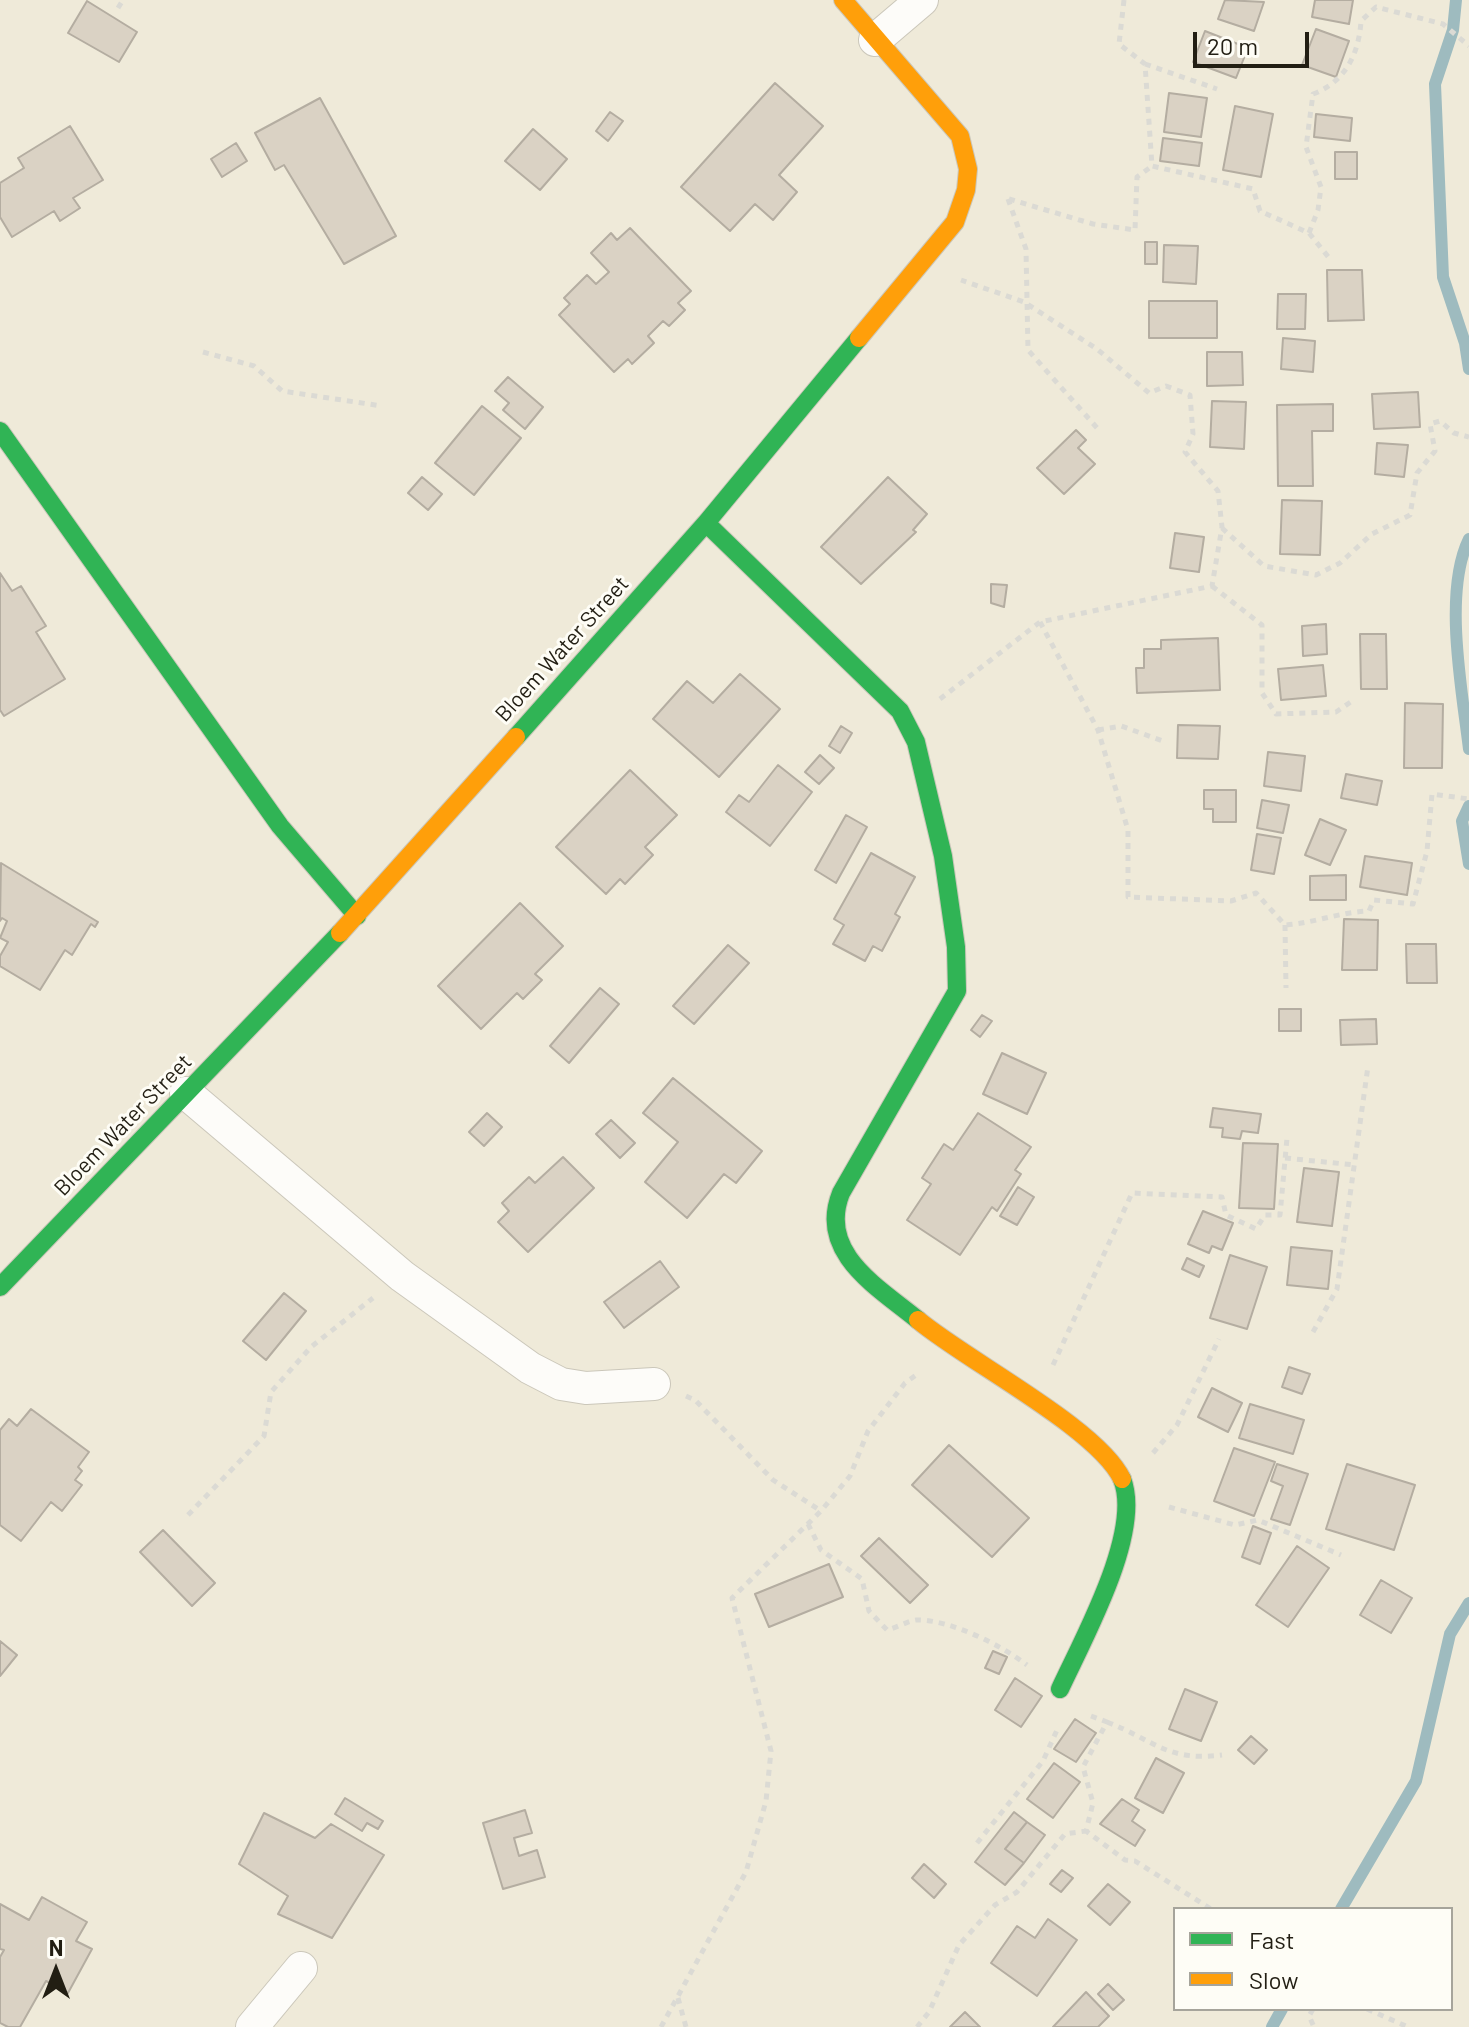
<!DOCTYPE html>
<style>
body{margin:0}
#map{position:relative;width:1469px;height:2027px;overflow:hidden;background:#efead9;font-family:Barlow,sans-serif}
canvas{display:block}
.legend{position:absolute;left:1173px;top:1907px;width:280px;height:104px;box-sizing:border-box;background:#fefdf6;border:2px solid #a6a49b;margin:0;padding:10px 14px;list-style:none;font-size:24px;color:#221e13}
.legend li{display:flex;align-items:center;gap:16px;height:40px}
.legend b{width:40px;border:2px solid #a6a49b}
.north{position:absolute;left:16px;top:1931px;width:80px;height:80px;-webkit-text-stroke:6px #fefdf6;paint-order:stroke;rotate:0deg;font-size:22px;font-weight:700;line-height:32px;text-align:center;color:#221e13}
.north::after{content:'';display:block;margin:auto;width:28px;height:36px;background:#221e13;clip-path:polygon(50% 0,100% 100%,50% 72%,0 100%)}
.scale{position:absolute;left:1193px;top:32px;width:116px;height:36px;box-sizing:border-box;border:4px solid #221e13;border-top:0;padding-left:10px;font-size:24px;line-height:28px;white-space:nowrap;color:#221e13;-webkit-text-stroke:6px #fefdf6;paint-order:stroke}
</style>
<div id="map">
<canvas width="1469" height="2027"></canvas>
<ul class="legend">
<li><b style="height:10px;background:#30b455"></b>Fast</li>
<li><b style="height:10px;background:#ff9f0a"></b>Slow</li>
</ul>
<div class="north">N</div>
<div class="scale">20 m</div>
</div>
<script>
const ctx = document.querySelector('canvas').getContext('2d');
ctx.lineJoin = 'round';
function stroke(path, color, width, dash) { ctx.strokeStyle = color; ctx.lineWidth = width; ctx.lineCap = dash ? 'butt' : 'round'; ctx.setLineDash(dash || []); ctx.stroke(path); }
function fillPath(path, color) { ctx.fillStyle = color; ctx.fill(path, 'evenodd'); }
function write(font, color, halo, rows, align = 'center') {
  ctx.font = font + ' Barlow,sans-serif'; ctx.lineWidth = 6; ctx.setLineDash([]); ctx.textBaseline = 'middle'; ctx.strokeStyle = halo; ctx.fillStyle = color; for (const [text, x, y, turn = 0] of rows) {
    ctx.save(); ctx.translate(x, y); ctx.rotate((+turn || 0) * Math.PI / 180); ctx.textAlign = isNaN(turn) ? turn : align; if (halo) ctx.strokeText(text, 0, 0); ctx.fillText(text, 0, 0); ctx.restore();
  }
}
const stream = new Path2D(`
 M1456,0L1453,30L1435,84L1443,277L1465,343L1469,369
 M1469,539C1443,592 1462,690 1469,749
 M1469,806L1462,821L1469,864
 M1341,1909L1416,1781L1450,1634L1469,1603
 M1272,2027L1282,2009`);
const building = new Path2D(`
 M1225,0L1264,2L1254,31L1218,19Z
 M1315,0H1353L1349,24L1312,17Z
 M87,1L137,32L119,62L68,33Z
 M1316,29L1349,41L1336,77L1302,65Z
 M1205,31L1248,48L1236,78L1193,62Z
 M775,83L823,126L779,175L797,192L773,220L755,204L730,231L681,187Z
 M1169,93L1207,98L1201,137L1164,132Z
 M320,98L396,236L344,264L284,165L275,170L255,133Z
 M1235,106L1273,114L1261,177L1223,170Z
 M610,112L623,121L608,141L596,131Z
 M1316,114L1352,118L1350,141L1314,137Z
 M70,126L103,180L73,198L80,208L60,221L54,211L12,237L0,217V183L24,168L18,158Z
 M533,129L567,159L540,190L505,161Z
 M1163,138L1202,143L1199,166L1160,161Z
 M236,143L247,161L222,177L211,159Z
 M1335,152H1357V179H1335Z
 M630,228L691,291L678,303L685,310L669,326L663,321L648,336L654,343L632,364L628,359L614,372L559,315L570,304L564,298L587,275L596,284L609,272L591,253L611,233L617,240Z
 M1145,242H1157V264H1145Z
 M1164,245L1198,246L1196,284L1163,282Z
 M1327,270H1362L1364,320L1328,321Z
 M1278,294H1306L1305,329H1277Z
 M1149,301H1217V338H1149Z
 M1283,338L1315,341L1313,372L1281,369Z
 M1207,352H1242L1243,385L1207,386Z
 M508,377L543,407L525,429L503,410L509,403L495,391Z
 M1418,392L1420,427L1374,429L1372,394Z
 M1212,401L1246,402L1244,449L1210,447Z
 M1333,404V431H1312L1313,486H1278L1277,405Z
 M482,406L521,438L474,495L435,463Z
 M1076,430L1086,440L1078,448L1095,464L1064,494L1037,468Z
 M1377,443L1408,445L1404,477L1375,474Z
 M422,477L442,494L428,510L408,493Z
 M888,477L927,514L913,530L916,532L861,584L821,547Z
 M1282,500L1322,501L1320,555L1280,554Z
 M1175,533L1204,537L1199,572L1170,568Z
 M0,573L12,591L21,586L46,626L36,632L65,679L4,716L0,710Z
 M991,584L1007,585L1004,607L991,603Z
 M1326,624L1327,654L1303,656L1302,626Z
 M1360,634H1386L1387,689H1361Z
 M1218,638L1220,690L1137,693L1136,668H1144V649H1161V640Z
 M1323,665L1326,696L1281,700L1278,669Z
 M740,674L780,709L719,777L653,719L687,681L713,703Z
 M1405,703L1443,704L1442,768H1404Z
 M1178,725L1220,726L1218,759L1177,758Z
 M841,726L852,733L840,753L829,746Z
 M1268,752L1305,756L1301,791L1264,786Z
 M820,755L834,768L819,784L805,772Z
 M778,765L812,792L770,846L726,812L739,795L749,802Z
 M630,770L677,815L645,847L653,855L625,884L620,879L606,894L556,847Z
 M1346,774L1382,781L1377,805L1341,798Z
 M1204,790H1236V822H1213V809H1204Z
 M1262,800L1289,805L1283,833L1257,828Z
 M846,815L867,827L836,883L815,870Z
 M1320,819L1346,830L1330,865L1305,855Z
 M1257,834L1281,838L1274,874L1251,870Z
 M871,853L915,877L895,914L900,917L882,951L873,946L865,961L833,944L844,925L834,919Z
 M1365,856L1412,863L1407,895L1360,887Z
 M1,863L98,922L95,927L91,924L72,955L65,950L40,990L0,966V956L8,942L0,938L7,921L2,918L0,921Z
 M1346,875V900H1310V876Z
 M520,903L563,946L535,974L542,980L523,999L517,993L481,1029L438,986Z
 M1344,919L1378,920L1377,970H1342Z
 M1406,944H1436L1437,983H1407Z
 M728,945L749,963L694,1024L673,1006Z
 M600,988L619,1004L569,1063L550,1046Z
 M1279,1009H1301V1031H1279Z
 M982,1015L992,1021L980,1037L971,1030Z
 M1376,1019L1377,1044L1341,1045L1340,1020Z
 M1002,1053L1046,1073L1027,1114L983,1094Z
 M673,1078L762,1151L736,1183L724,1174L687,1218L645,1182L678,1142L643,1113Z
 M1213,1108L1261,1114L1258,1133L1242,1131L1240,1139L1222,1137L1223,1128L1210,1127Z
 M487,1113L502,1127L484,1146L469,1132Z
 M978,1113L1031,1147L1015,1170L1021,1174L997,1211L992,1207L960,1255L907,1220L931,1184L922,1178L944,1144L953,1150Z
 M611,1120L635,1143L620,1158L596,1134Z
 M1243,1143L1278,1144L1274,1209L1239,1208Z
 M563,1157L594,1188L528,1252L498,1222L509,1211L502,1203L529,1177L535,1183Z
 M1304,1168L1339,1172L1332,1226L1297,1222Z
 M1018,1187L1034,1197L1017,1225L1000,1216Z
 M1203,1211L1233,1223L1222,1250L1212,1246L1209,1253L1188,1244Z
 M1291,1247L1332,1251L1328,1289L1287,1285Z
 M1230,1255L1267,1267L1247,1329L1210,1318Z
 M1187,1258L1204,1266L1199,1277L1182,1269Z
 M660,1261L679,1287L624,1328L604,1302Z
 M284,1293L306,1311L266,1360L243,1341Z
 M1289,1367L1310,1374L1302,1394L1282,1387Z
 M1212,1388L1242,1403L1228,1432L1198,1417Z
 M1250,1404L1304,1420L1293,1454L1239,1438Z
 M31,1409L89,1452L78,1467L82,1471L75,1480L82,1485L62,1511L51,1502L21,1541L0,1525V1430L9,1419L17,1426Z
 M949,1445L1029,1518L992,1557L912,1485Z
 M1234,1448L1275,1462L1254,1516L1214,1501Z
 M1277,1464L1308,1474L1290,1525L1271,1519L1283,1486L1271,1481Z
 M1347,1464L1415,1485L1394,1550L1326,1529Z
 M1253,1526L1271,1533L1260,1564L1242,1557Z
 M163,1530L215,1583L192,1606L140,1552Z
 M879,1538L928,1585L910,1603L861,1556Z
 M1297,1546L1329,1568L1288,1627L1256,1605Z
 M829,1564L843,1597L769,1627L755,1594Z
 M1381,1580L1412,1598L1391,1633L1360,1615Z
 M0,1641L17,1655L0,1676Z
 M993,1651L1007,1657L999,1674L985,1668Z
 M1015,1678L1042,1696L1021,1727L995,1710Z
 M1185,1689L1217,1702L1201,1741L1169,1729Z
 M1075,1719L1096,1733L1076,1762L1054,1749Z
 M1251,1736L1267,1750L1254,1764L1238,1750Z
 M1156,1758L1184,1773L1163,1813L1135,1798Z
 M1054,1763L1080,1782L1053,1818L1027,1799Z
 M345,1798L383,1821L378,1829L367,1823L362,1831L335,1814Z
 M1122,1799L1139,1810L1132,1821L1145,1830L1135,1846L1100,1824Z
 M525,1810L532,1833L514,1838L519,1856L537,1850L545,1877L503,1889L483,1823Z
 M1014,1812L1027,1822L1005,1849L1024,1863L1005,1885L975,1862Z
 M264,1813L315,1838L331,1824L384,1855L332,1938L278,1914L288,1896L239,1864Z
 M1027,1822L1045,1835L1024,1863L1005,1849Z
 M924,1864L946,1884L934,1898L912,1878Z
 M1062,1870L1073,1878L1061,1892L1050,1884Z
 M1108,1884L1130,1902L1110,1925L1088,1906Z
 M42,1897L87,1922L76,1941L92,1949L68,1993L46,1981L20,2027H8L0,2023V1957L4,1950L0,1949V1904L29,1920Z
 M1048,1919L1077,1940L1037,1996L991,1963L1017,1926L1035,1938Z
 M1108,1984L1124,2000L1113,2010L1098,1994Z
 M1086,1992L1109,2016L1098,2027H1053Z
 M965,2012L980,2027H950Z`);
const path = new Path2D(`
 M1124,0L1119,44L1145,64L1152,166L1253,189L1260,211L1309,233L1330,259
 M118,8L123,0
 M1145,64L1217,89
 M1008,199L1026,249L1028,350L1098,429
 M1009,199L1093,224L1135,230L1137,177L1152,166
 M1309,233L1318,210L1321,187L1306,147L1313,94C1345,82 1359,54 1361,21L1376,7L1443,24L1469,46
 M203,352L254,366L282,391L382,406
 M1222,528L1264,566L1316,575L1340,563L1372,534L1410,515L1417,473L1435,451L1430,424L1440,421L1454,433L1469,437
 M1212,586L1262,625V693L1276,714L1336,712L1355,699
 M1040,622L1098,730L1128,830V897L1231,901L1256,893L1285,925C1314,923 1340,912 1369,911L1374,900L1413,904L1427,851L1432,794L1469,799
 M940,699L1040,622L1212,586L1222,527L1218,491L1185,452L1193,434L1190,395L1166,386L1149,393L1097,349L1024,302L961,280
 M1098,730L1121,726L1166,742
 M1285,925L1286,988
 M1285,1158L1355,1165
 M1313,1332L1337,1289L1368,1066
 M1053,1365L1132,1193L1222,1197L1226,1215L1256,1229L1265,1215H1280L1287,1138
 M686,1396L695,1400L773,1480L821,1511
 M1153,1453L1177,1425L1219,1339
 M1169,1507L1235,1525L1258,1520L1341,1555
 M188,1515L264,1436L271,1392L311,1347L373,1298
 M808,1524L821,1550L862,1579L869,1611L887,1630C896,1628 908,1621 916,1620C949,1619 1001,1645 1027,1665
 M1091,1716L1107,1722L1083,1767L1093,1803L1086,1831L1125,1860L1135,1861L1211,1909
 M1107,1722C1154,1740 1167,1762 1222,1755
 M977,1843L1043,1761L1057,1730
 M678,1998L686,2027
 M1313,2009L1309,2016L1314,2027
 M1367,2009L1408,2027
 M661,2027L746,1872L766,1801L771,1751L732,1598L821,1511L850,1476L868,1431L905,1383L919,1373
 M917,2027L929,2012L959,1945L995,1905L1017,1892L1065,1834L1086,1831`);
const street = new Path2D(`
 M875,40L922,0
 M186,1093L402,1276L530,1368L561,1384L586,1388L654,1384
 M252,2027L301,1968`);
const fast = new Path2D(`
 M0,431L280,826L357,916
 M706,523L900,711L916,742L943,856L956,947L957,991L841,1193C817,1253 878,1287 918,1320
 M516,737L706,523L859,338
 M0,1287L340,933
 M1060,1689C1083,1639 1143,1532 1122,1479`);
const slow = new Path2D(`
 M843,0L960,136L968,169L966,190L955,222L859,338
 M340,933L516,737
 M918,1320C967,1361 1098,1428 1122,1479`);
const streetNames = [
 ["Bloem Water Street",562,649,-48],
 ["Bloem Water Street",123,1125,-46]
];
stroke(stream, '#9ebbbf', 12);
fillPath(building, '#dad2c4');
stroke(building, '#b4ada1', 2);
stroke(street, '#cbc7ba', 34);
stroke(fast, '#cbc7ba', 20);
stroke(slow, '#cbc7ba', 20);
stroke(path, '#dbdad4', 5, [6, 6]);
stroke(street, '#fdfcf9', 32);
stroke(fast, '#30b455', 18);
stroke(slow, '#ff9f0a', 18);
write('22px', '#221e13', '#fefdf6', streetNames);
</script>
